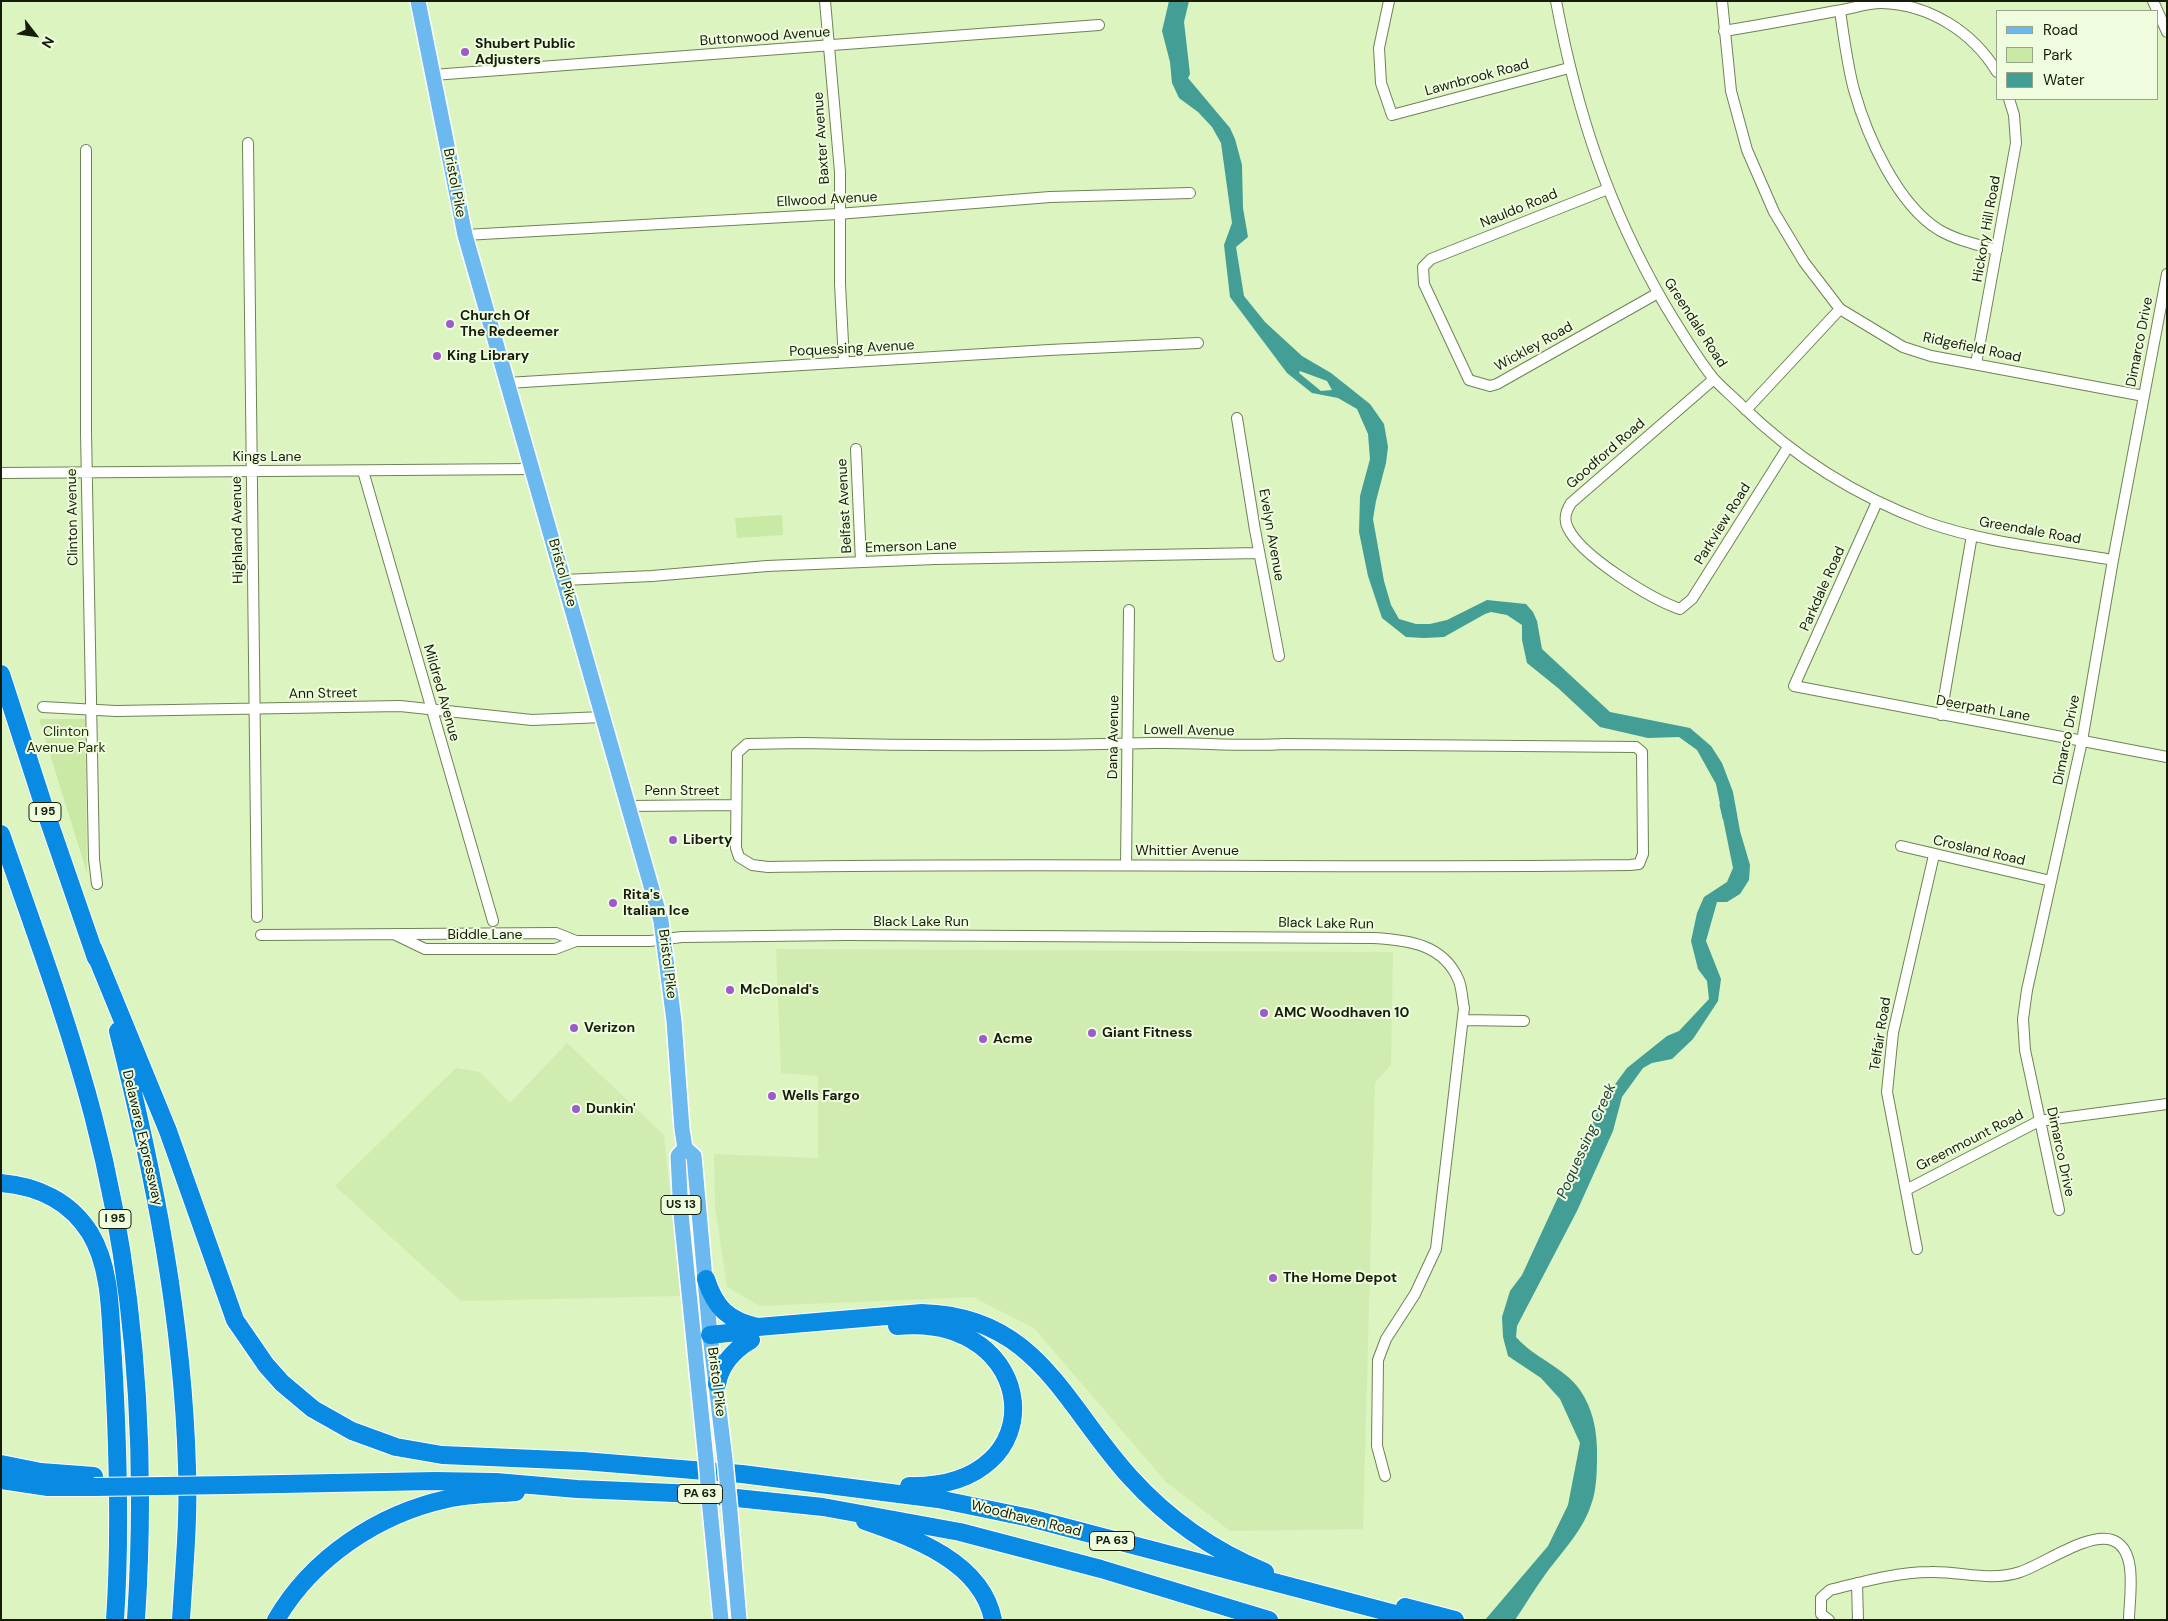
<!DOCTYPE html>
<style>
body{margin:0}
#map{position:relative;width:2168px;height:1621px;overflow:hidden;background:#dcf4c0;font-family:"DM Sans",sans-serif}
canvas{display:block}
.frame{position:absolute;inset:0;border:2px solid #151d0a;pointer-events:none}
.legend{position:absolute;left:1996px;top:10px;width:162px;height:90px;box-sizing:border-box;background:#effdde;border:1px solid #98a389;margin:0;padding:6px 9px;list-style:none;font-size:15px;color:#151d0a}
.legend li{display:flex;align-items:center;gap:10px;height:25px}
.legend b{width:25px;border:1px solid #98a389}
.north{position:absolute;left:10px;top:10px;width:50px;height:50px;-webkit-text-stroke:4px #effdde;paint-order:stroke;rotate:120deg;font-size:14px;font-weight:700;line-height:20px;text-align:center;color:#151d0a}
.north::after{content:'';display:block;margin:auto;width:18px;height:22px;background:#151d0a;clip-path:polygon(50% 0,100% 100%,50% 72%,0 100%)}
</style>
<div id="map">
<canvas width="2168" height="1621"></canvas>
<div class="frame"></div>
<ul class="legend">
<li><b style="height:6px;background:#6bb9ef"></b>Road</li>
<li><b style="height:14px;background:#cae9a4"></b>Park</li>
<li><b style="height:14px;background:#439e96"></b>Water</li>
</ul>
<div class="north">N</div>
</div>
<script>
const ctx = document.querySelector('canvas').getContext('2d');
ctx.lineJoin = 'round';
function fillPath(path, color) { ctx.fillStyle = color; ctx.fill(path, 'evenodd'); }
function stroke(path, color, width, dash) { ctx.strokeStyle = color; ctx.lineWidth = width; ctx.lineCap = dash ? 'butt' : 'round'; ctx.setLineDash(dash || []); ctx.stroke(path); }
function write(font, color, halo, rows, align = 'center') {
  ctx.font = font + ' "DM Sans",sans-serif'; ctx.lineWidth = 4; ctx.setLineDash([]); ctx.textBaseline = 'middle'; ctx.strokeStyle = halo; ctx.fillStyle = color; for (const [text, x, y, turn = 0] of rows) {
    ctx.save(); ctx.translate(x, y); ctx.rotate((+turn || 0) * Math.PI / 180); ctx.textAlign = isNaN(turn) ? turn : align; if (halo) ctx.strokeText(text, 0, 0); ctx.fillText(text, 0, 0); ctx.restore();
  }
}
const built = new Path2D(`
 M776,949L1393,952L1391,1065L1375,1083L1363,1529L1230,1531L1166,1482L1034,1328L973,1297L760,1306L727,1287L715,1207L714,1154L818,1158V1076L781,1073Z
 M567,1043L664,1135L681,1296L461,1301L335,1186L456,1068L480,1072L510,1103Z`);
const green = new Path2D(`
 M782,515L783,535L737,538L735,518Z
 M39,719H85L87,873Z`);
const water = new Path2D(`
 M1169,1H1189L1184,22L1190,74L1188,78L1230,128L1235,139L1242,165L1243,208L1248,237L1236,247L1244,296L1265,322L1302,356L1331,373L1370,404L1384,424L1388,447L1386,463L1376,501L1373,519L1384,581L1391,605L1399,619L1416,624H1430L1447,620L1487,600L1526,604L1533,612L1537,621L1542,649L1610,712L1690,728L1711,746L1722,763L1733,792L1740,831L1750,865L1749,880L1740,894L1727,902H1717L1706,941L1721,979L1718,1001L1693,1039L1672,1059L1652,1063L1643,1068L1622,1097L1613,1131L1577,1211L1517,1326L1516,1337C1534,1358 1564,1367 1580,1390C1593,1409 1597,1431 1597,1452C1597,1469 1597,1490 1591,1505C1584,1527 1568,1545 1554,1563C1540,1580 1528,1601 1515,1620H1485L1548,1546L1568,1505L1580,1443L1560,1399L1541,1378L1508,1356L1503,1337L1502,1317L1510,1291L1522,1275L1602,1102L1627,1068L1667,1036L1679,1031L1709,999L1707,981L1698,969L1691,941L1697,913L1704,897L1727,882L1733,868L1716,784L1697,750L1679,737L1648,738L1600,727L1558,688L1527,663L1522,640V625L1507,615L1491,612L1485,614L1444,637L1424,638L1406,637L1382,618L1368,576L1359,532L1360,496L1370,459L1368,434L1357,409L1338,398L1312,393L1287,373L1230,297L1224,245L1232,223L1221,143L1212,127L1198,112L1179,98L1172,83L1170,62L1162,31ZM1300,371L1327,381L1332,390L1321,391L1299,373Z`);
const stream = new Path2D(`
 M1721,805L1724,818`);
const minor = new Path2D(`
 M825,1L840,172V284L844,362
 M1389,1L1379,48L1381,83L1392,115L1569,68
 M1556,1C1577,113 1608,207 1665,305C1680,330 1695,355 1713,378C1721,387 1732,396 1741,405C1794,457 1856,496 1926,522C1985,543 2051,549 2113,560
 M1722,1L1731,91L1747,150L1774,212L1804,262L1840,309L1903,347L1931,356L2144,396
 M2153,1L2167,32
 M1840,11C1844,37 1847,64 1854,90C1867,136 1897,204 1939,230C1956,240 1978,245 1997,250
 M1724,31C1761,25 1799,18 1836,11C1851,9 1866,3 1881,3C1929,4 1973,32 1997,72
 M433,75L1099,25
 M248,143L257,917
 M86,150V432L94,859L97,884
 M1608,189L1431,259L1423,267L1424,284L1469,380L1490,386L1497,384L1658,293
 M465,235L838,214L1050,197L1190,193
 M1976,364L2016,143L2014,115L2009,99
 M1714,379L1571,503C1566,511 1563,519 1568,528C1581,556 1651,599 1680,609L1692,599L1788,447
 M507,383L1049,350L1198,343
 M1746,410L1840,309
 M1237,418L1255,530L1279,656
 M856,449L861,562
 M363,471L493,921
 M1,473L532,469
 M1877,502L1794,686L2167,757
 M564,580L652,576L767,566L935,559L1259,553
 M43,707L116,711L400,706L532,720L603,717
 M1941,715L1972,535
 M803,743C920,746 1036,746 1153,743C1197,742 1241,747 1286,744L1636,747L1642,752L1643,854L1639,864L1630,865C1343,869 1056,862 768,867L752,865L739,857L736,848L737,753L747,744Z
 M629,806L735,805
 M1901,846L2051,881
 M1126,865L1129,610
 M261,935L556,933L576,941
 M396,935L425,949H555L576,941H650L682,937L847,935L1374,938C1408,940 1444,944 1459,981C1462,989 1462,999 1464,1008L1436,1249L1415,1294L1386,1339L1378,1360L1377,1446L1385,1476
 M1463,1020L1524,1021
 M1906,1190L2039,1121L2167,1104
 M2059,1210L2025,1050L2023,1019L2027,990L2082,741L2113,560L2167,274
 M1917,1249L1887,1092L1893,1033L1934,855
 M1857,1583L1858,1620
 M1829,1620L1821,1614V1598L1830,1590C1862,1582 1897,1572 1930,1572C1961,1571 1990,1582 2020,1572C2044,1564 2088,1532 2112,1540C2139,1549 2129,1598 2129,1620`);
const primary = new Path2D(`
 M418,1L465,235L661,921L674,1021L682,1129L685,1148L694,1156L710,1335L725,1460
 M685,1148L678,1156L681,1214L706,1460
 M710,1509L721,1620
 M730,1512L739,1620`);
const motorway = new Path2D(`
 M1,674L46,813L96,958
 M1,834C33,927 68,1020 93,1115C136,1279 147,1451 136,1620
 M93,948L168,1131L235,1320L266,1365L282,1383L313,1409L352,1431L396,1447L442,1455L583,1461L742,1474L938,1499L1030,1518L1418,1620
 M118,1031C154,1174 183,1320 187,1468C189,1519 184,1569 181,1620
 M1,1183C37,1186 70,1201 90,1233C112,1269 110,1318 113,1359C118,1445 121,1533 115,1620
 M706,1279C715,1308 729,1321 758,1327
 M897,1326C1040,1312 1059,1489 909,1486
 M710,1335L746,1331L758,1327L922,1313C1037,1316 1063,1403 1130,1477C1167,1518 1214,1551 1265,1572
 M717,1384C721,1363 734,1350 751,1340
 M1,1464L41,1472L94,1476
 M1,1480L48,1487H94
 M231,1485L435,1481L496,1482L577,1489L698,1494L823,1507L960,1532L1101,1569L1269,1620
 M865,1521C914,1538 982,1562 993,1620
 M1405,1607L1455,1620
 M276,1620C312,1558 378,1514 447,1499C470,1494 493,1494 516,1492`);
const primaryBridge = new Path2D(`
 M706,1460L710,1509
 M725,1460L730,1512`);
const motorwayBridge = new Path2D(`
 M94,1487L231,1485`);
const markers = [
 [465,52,5,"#9d5acf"],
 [450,324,5,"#9d5acf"],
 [437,356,5,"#9d5acf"],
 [673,840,5,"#9d5acf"],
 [613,903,5,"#9d5acf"],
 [730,990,5,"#9d5acf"],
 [1264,1013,5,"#9d5acf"],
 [574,1028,5,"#9d5acf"],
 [1092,1033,5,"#9d5acf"],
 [983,1039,5,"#9d5acf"],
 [772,1096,5,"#9d5acf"],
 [576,1109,5,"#9d5acf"],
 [1273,1278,5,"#9d5acf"]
];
const shields = [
 [45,812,32],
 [681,1205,40],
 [115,1219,32],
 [700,1494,45],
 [1112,1541,45]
];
const shieldNames = [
 ["I 95",45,812],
 ["US 13",681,1205],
 ["I 95",115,1219],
 ["PA 63",700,1494],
 ["PA 63",1112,1541]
];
const streetNames = [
 ["Buttonwood Avenue",765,37,-4],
 ["Lawnbrook Road",1477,78,-15],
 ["Baxter Avenue",822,138,-94],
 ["Bristol Pike",454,183,79],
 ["Ellwood Avenue",827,200,-3],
 ["Nauldo Road",1519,209,-22],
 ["Hickory Hill Road",1987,229,-80],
 ["Greendale Road",1695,323,57],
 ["Dimarco Drive",2140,342,-79],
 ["Wickley Road",1534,347,-29],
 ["Ridgefield Road",1972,348,12],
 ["Poquessing Avenue",852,349,-3],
 ["Goodford Road",1606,454,-41],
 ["Kings Lane",267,457],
 ["Belfast Avenue",845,506,-93],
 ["Clinton Avenue",73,517,-91],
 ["Parkview Road",1723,524,-58],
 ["Highland Avenue",238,530,-91],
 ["Greendale Road",2030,531,10],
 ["Evelyn Avenue",1271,535,80],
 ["Emerson Lane",911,547,-2],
 ["Bristol Pike",562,573,74],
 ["Parkdale Road",1823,589,-66],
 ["Mildred Avenue",441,693,74],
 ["Ann Street",323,694,-1],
 ["Deerpath Lane",1983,709,10],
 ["Lowell Avenue",1189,731,1],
 ["Dana Avenue",1114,737,-89],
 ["Dimarco Drive",2067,740,-79],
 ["Penn Street",682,791],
 ["Whittier Avenue",1187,851],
 ["Crosland Road",1979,851,13],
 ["Black Lake Run",921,922],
 ["Black Lake Run",1326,924,1],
 ["Biddle Lane",485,935],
 ["Bristol Pike",667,964,83],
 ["Telfair Road",1881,1034,-81],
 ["Delaware Expressway",142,1138,77],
 ["Greenmount Road",1970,1141,-27],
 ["Dimarco Drive",2060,1152,78],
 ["Bristol Pike",716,1382,83],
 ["Woodhaven Road",1026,1519,14]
];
const poiNames = [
 ["Shubert Public",475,44],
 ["Adjusters",475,60],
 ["Church Of",460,316],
 ["The Redeemer",460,332],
 ["King Library",447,356],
 ["Liberty",683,840],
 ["Rita's",623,895],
 ["Italian Ice",623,911],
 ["McDonald's",740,990],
 ["AMC Woodhaven 10",1274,1013],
 ["Verizon",584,1028],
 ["Giant Fitness",1102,1033],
 ["Acme",993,1039],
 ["Wells Fargo",782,1096],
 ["Dunkin'",586,1109],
 ["The Home Depot",1283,1278]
];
const parkNames = [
 ["Clinton",66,732],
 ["Avenue Park",66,748]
];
const waterNames = [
 ["Poquessing Creek",1587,1141,-66]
];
fillPath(built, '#d1ecb1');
fillPath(green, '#cae9a4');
fillPath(water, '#439e96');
stroke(stream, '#439e96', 3);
stroke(minor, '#6e8355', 12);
stroke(primary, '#fff', 18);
stroke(motorway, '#fff', 20);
stroke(minor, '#fff', 10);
stroke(primary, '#6bb9ef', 15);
stroke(motorway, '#098be4', 18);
stroke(primaryBridge, '#fff', 18, []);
stroke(motorwayBridge, '#fff', 20, []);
stroke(primaryBridge, '#6bb9ef', 15);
stroke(motorwayBridge, '#098be4', 18);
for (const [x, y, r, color] of markers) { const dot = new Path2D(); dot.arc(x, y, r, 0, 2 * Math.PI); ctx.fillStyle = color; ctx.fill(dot); stroke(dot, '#effdde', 2); }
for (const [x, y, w] of shields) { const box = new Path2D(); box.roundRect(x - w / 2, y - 9.5, w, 19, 4); ctx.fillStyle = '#effdde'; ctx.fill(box); stroke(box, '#151d0a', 1); }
write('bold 12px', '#151d0a', null, shieldNames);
write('14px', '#151d0a', '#effdde', streetNames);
write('bold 14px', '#151d0a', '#effdde', poiNames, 'left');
write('14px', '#223206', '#effdde', parkNames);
write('italic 15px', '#213e3b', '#effdde', waterNames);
</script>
